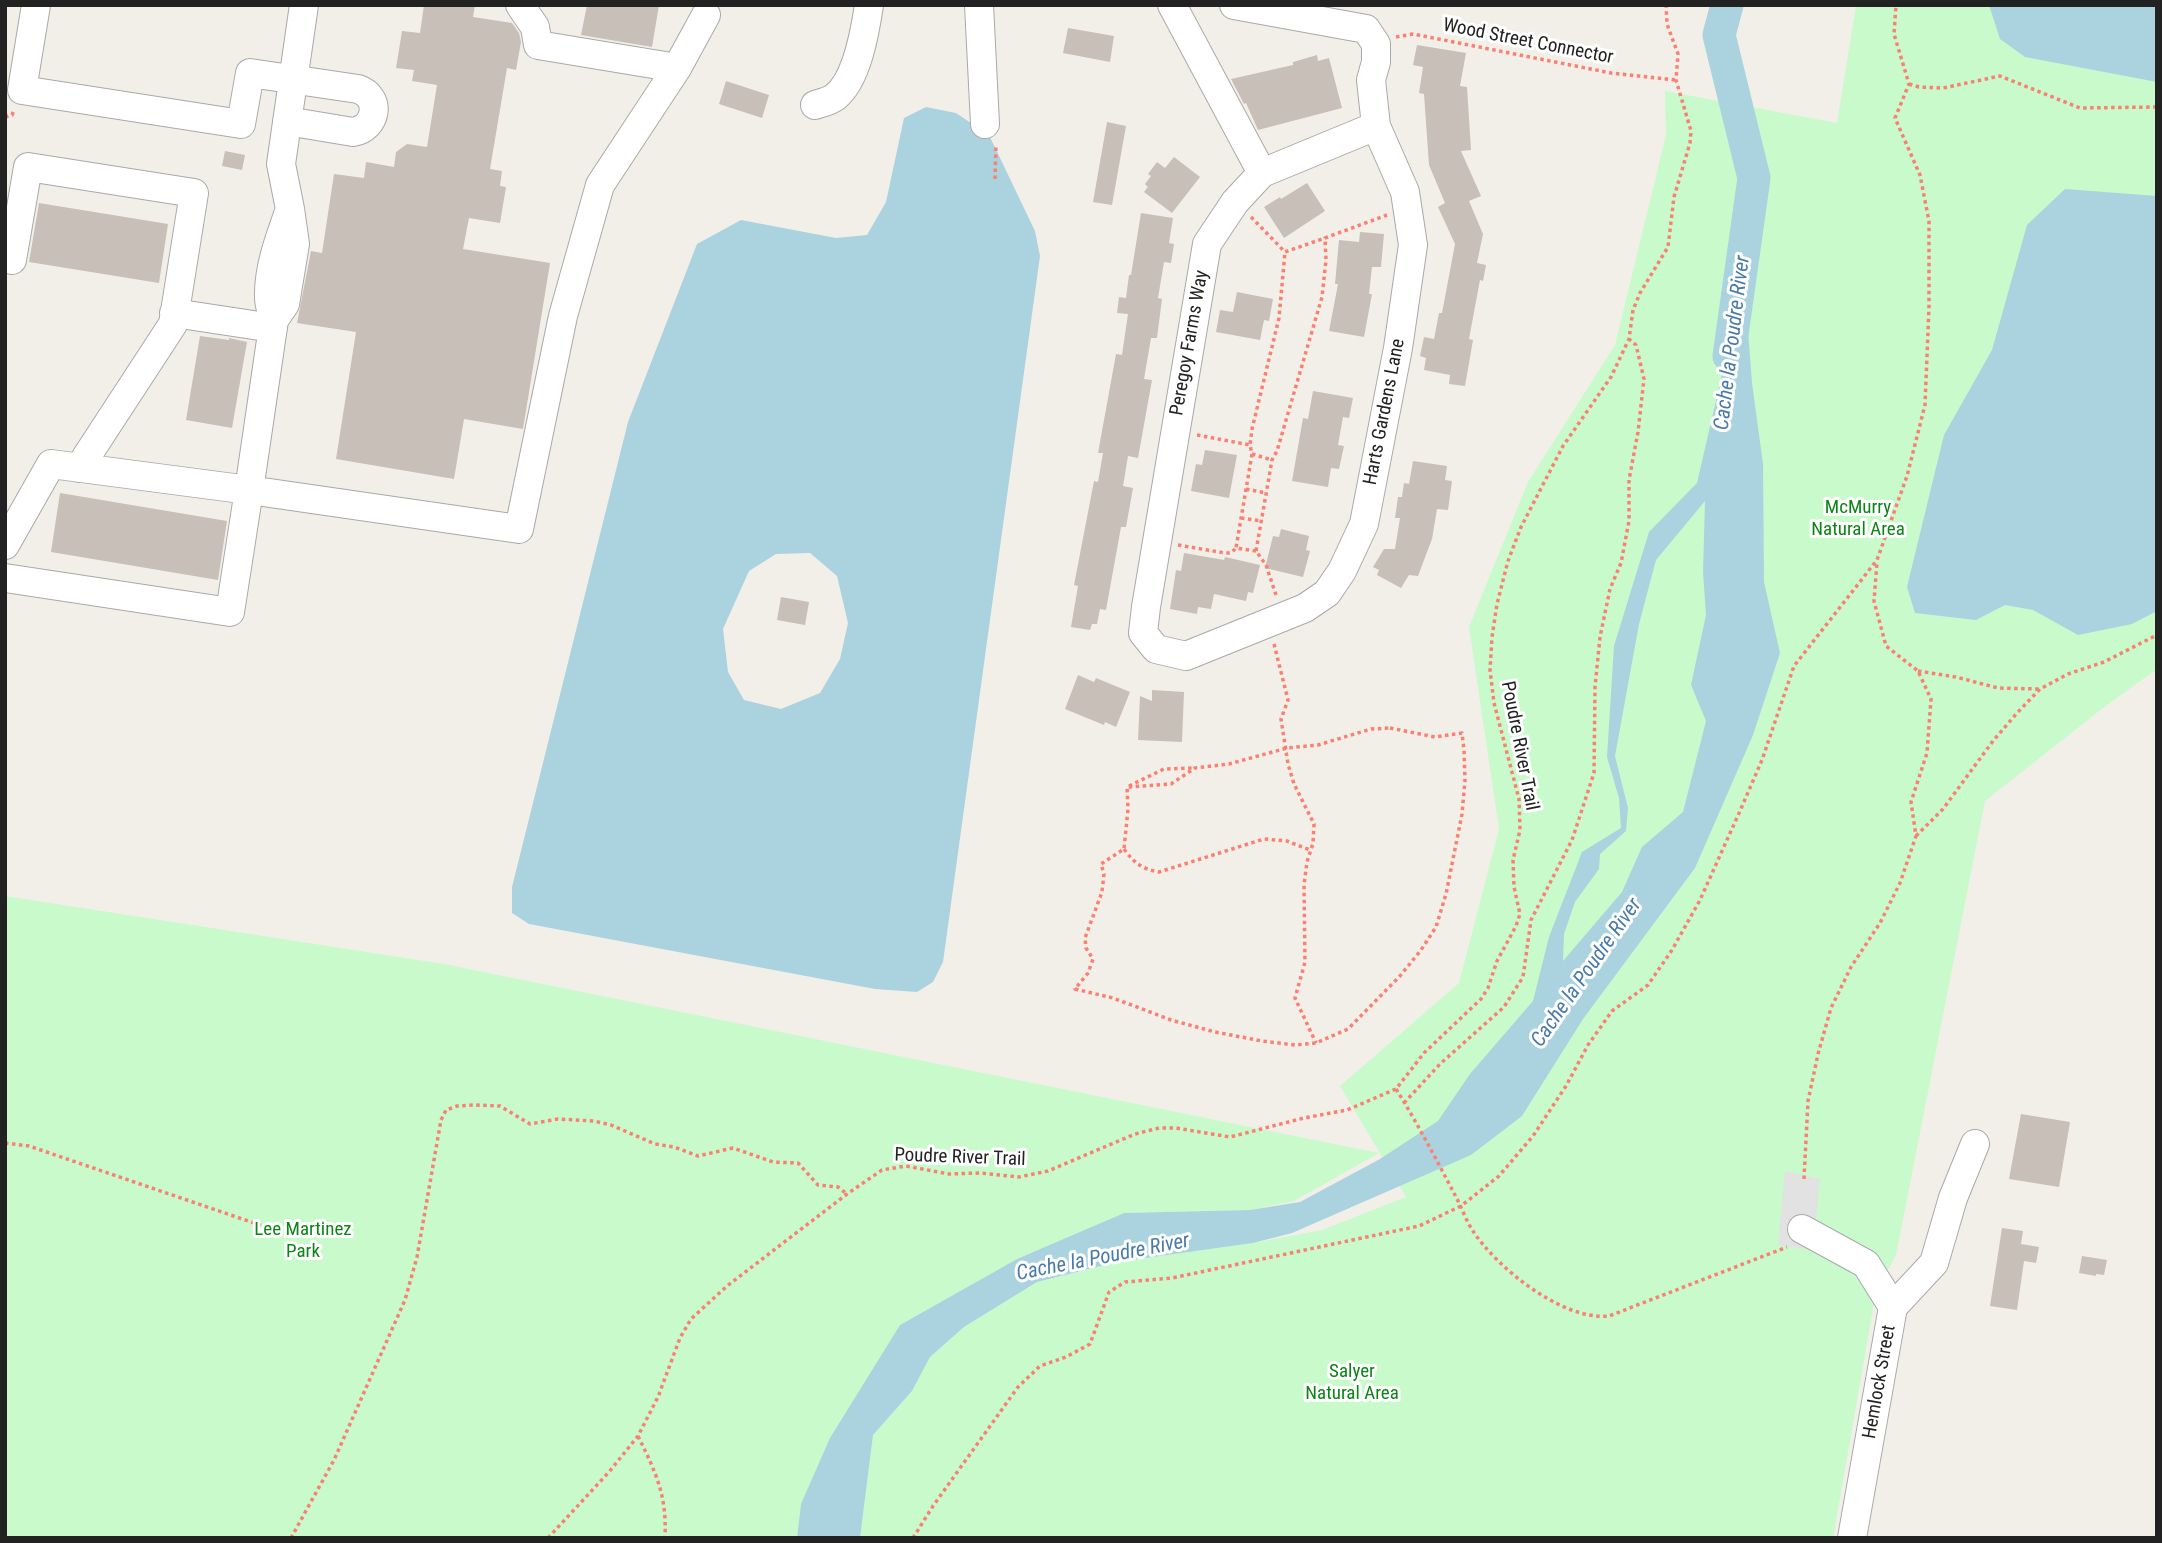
<!DOCTYPE html>
<style>
body{margin:0}
#map{position:relative;width:2162px;height:1543px;overflow:hidden;background:#f2efe9;font-family:"Roboto Condensed",sans-serif}
canvas{display:block}
.frame{position:absolute;inset:0;border:7px solid #222;pointer-events:none}
</style>
<div id="map">
<canvas width="2162" height="1543"></canvas>
<div class="frame"></div>
</div>
<script>
const ctx = document.querySelector('canvas').getContext('2d');
ctx.lineJoin = 'round';
function fillPath(path, color) { ctx.fillStyle = color; ctx.fill(path, 'evenodd'); }
function stroke(path, color, width, dash) { ctx.strokeStyle = color; ctx.lineWidth = width; ctx.lineCap = dash ? 'butt' : 'round'; ctx.setLineDash(dash || []); ctx.stroke(path); }
function write(font, color, halo, rows, align = 'center') {
  ctx.font = font + ' "Roboto Condensed",sans-serif'; ctx.lineWidth = 6; ctx.setLineDash([]); ctx.textBaseline = 'middle'; ctx.strokeStyle = halo; ctx.fillStyle = color; for (const [text, x, y, turn = 0] of rows) {
    ctx.save(); ctx.translate(x, y); ctx.rotate((+turn || 0) * Math.PI / 180); ctx.textAlign = isNaN(turn) ? turn : align; if (halo) ctx.strokeText(text, 0, 0); ctx.fillText(text, 0, 0); ctx.restore();
  }
}
const park = new Path2D(`
 M1856,5H2157V669L2103,708L1985,801L1896,1255L1876,1292L1833,1538H860L873,1435L912,1391L930,1357L964,1327L1037,1282L1117,1262L1253,1243L1322,1230L1406,1197L1340,1086L1459,983L1499,829L1469,627L1528,482L1615,345L1666,135L1665,91L1837,123Z
 M5,896L444,964L1379,1153L1294,1201L1250,1210L1124,1213L1017,1259L900,1325L801,1504L797,1538H5Z`);
const parking = new Path2D(`
 M1785,1171L1820,1179L1813,1250L1778,1245Z`);
const water = new Path2D(`
 M1989,5H2157V82L2025,57L2000,39Z
 M926,107L956,113L989,135L1035,231L1040,256L943,962L933,982L917,992L875,989L529,924L512,913V887L628,422L697,244L741,220L836,238L867,235L886,202L904,118ZM810,553L837,576L848,623L840,659L820,693L781,709L744,700L728,672L723,629L749,571L776,554Z
 M2065,189L2157,196V611L2132,624L2078,635L2033,610L2005,605L1976,620L1915,613L1907,587L1944,435L1992,350L2027,225Z
 M1744,279L1752,383L1763,464L1764,582L1780,653L1753,735L1695,868L1583,1019L1522,1116L1471,1155L1292,1233L1253,1243L1117,1262L1037,1282L964,1327L930,1357L912,1391L873,1435L860,1538H797L801,1504L830,1438L900,1325L1017,1259L1124,1213L1250,1210L1300,1202L1380,1159L1438,1121L1470,1074L1533,1001L1549,937L1582,852L1621,828L1619,798L1607,757L1614,646L1649,532L1697,483ZM1705,501L1703,572L1706,615L1691,685L1706,721L1683,812L1642,847L1622,892L1563,961L1564,934L1575,902L1599,869L1600,854L1626,831L1628,808L1615,756L1639,624L1656,560Z`);
const river = new Path2D(`
 M1727,5L1719,35L1754,178L1729,356`);
const building = new Path2D(`
 M424,5H475L473,17L512,23L519,33L521,42L516,70L507,68L490,169L502,171L500,186L506,187L500,223L469,218L463,249L550,263L523,429L464,419L454,479L336,459L356,332L297,323L311,251L322,253L334,174L364,178L366,162L394,167L396,152L407,144L427,147L437,85L412,81L414,70L396,68L402,31L420,33Z
 M587,5H659L652,47L581,35Z
 M1068,28L1114,36L1110,62L1063,53Z
 M1417,45L1466,53L1460,86L1467,87L1471,150L1461,151L1481,196L1469,201L1483,234L1477,263L1486,265L1483,281L1480,280L1469,339L1473,340L1465,386L1449,384L1450,375L1424,370L1426,358L1420,356L1424,337L1434,339L1439,313H1442L1455,244L1438,207L1445,203L1429,165L1424,94L1419,93L1423,67L1413,65Z
 M1317,55L1318,61L1329,58L1342,108L1258,130L1246,103L1244,104L1231,79L1293,65V62Z
 M726,81L769,95L762,118L719,104Z
 M1107,122L1126,126L1112,205L1093,202Z
 M225,151L245,155L242,170L222,166Z
 M1174,157L1200,177L1172,213L1144,192L1148,187L1145,184L1151,176L1148,174L1157,162L1165,168Z
 M1307,183L1325,211L1284,238L1264,207L1280,197L1281,199Z
 M39,203L168,224L159,283L29,262Z
 M1141,213L1173,218L1169,243L1174,244L1171,263L1164,262L1158,298L1162,299L1157,338H1151L1144,379L1152,380L1138,458L1128,456L1123,486L1133,488L1126,527H1121L1106,610L1100,609L1097,624H1092L1090,630L1071,627L1078,586L1074,585L1094,481L1098,482L1103,453H1098L1116,354L1122,355L1128,314L1117,313L1119,297L1126,298L1129,275H1131Z
 M1360,232L1384,234L1381,267H1372L1369,294H1372L1364,337L1329,331L1338,284H1335L1339,240L1359,242Z
 M1237,292L1273,299L1269,321L1264,320L1260,340L1216,332L1220,310L1233,312Z
 M200,336L229,340V338L247,342L232,428L186,420Z
 M1313,391L1353,398L1349,418L1343,417L1338,445L1344,446L1339,469L1331,468L1328,487L1292,481L1303,418L1308,419Z
 M1205,450L1237,455L1229,498L1191,491L1196,464L1202,465Z
 M1413,461L1447,466L1445,480L1452,481L1448,510L1437,509L1432,539L1418,576L1409,575L1401,588L1377,575L1379,570L1373,567L1384,549H1395L1400,518H1395L1398,497H1402L1404,483L1409,484Z
 M60,493L227,521L218,580L51,552Z
 M1281,529L1309,536L1306,550L1310,551L1303,577L1265,568L1273,536L1279,537Z
 M1184,553L1224,560L1225,557L1260,565L1253,593L1248,592L1246,601L1214,594L1211,609L1198,607L1197,614L1170,609L1176,570L1181,571Z
 M781,597L809,602L805,625L777,620Z
 M1078,675L1094,682L1096,678L1130,692L1116,727L1105,722L1104,725L1065,709Z
 M1152,690L1184,692L1182,742L1138,740L1140,696L1152,701Z
 M2021,1114L2070,1122L2059,1187L2009,1179Z
 M2002,1228L2023,1231L2021,1244L2039,1247L2036,1263L2024,1261L2017,1310L1990,1306Z
 M2082,1256L2107,1260L2104,1275L2096,1274V1276L2079,1273Z`);
const path = new Path2D(`
 M1396,37L1413,34L1611,73L1676,80
 M1909,84L1919,87L1943,88L2000,76L2080,108L2157,107
 M5,117L12,115L14,110
 M995,179L996,144
 M1251,217L1285,252L1325,238
 M1197,435L1250,445
 M1252,454L1272,460
 M1246,489L1266,493
 M1241,518L1262,521
 M1178,545L1225,553H1231L1236,548
 M1256,551L1236,548L1252,454L1250,445L1252,429L1279,318L1285,252
 M1276,595L1266,565L1256,551L1272,460L1277,451L1322,297L1326,260L1325,238L1387,215
 M1274,644L1288,700L1281,719L1288,764L1294,784L1314,824L1313,843L1307,862L1304,885L1305,962L1295,998L1316,1043
 M1918,671L1956,677L1998,688L2040,689
 M1390,728L1435,737L1462,733L1464,750L1465,781L1462,814L1446,894L1436,927L1421,950L1400,976L1348,1029L1316,1043L1295,1045L1262,1041L1215,1032L1171,1020L1113,998L1075,989L1088,973L1093,959L1086,948L1085,938L1102,892L1104,874L1101,864L1124,849L1128,809L1127,787L1171,784L1195,768L1229,764L1287,748L1318,745L1371,729Z
 M1129,786L1164,769L1194,768
 M1916,836L1943,809L1993,741L2017,713L2040,689L2068,674L2104,662L2157,635
 M1124,849C1134,863 1142,869 1159,872L1264,839L1287,841L1310,850
 M1396,1089C1418,1124 1437,1161 1456,1197C1462,1208 1466,1221 1473,1231C1497,1268 1563,1321 1609,1316L1787,1247
 M1404,1103L1440,1064L1504,1007L1523,977L1531,920L1572,840L1594,773L1595,687L1600,637L1610,589L1621,563L1629,521V480L1638,432L1644,379L1636,345L1629,339
 M5,1143L29,1146L292,1236
 M1804,1179L1808,1101L1818,1054L1831,1008L1851,967L1880,923L1900,883L1916,836L1911,802L1927,753L1931,699L1918,671L1886,646L1874,601L1877,562
 M638,1436C656,1473 667,1495 665,1538
 M291,1538L334,1460L405,1300L417,1257L441,1120L446,1110L457,1106L474,1105L500,1106L530,1124L558,1119L594,1121L611,1125L655,1144L674,1147L698,1156L733,1148L773,1162L798,1163L818,1185L838,1187L847,1194
 M548,1538L609,1472L638,1436L658,1397L680,1338L691,1319L727,1286L847,1194L882,1170L906,1166L949,1174L980,1173L1019,1177L1048,1171L1135,1134L1159,1128H1176L1230,1137L1304,1118L1347,1110L1396,1089L1424,1053L1481,999L1488,988L1497,961L1516,926L1520,914L1514,887L1513,860L1520,830L1519,799L1494,703L1490,670L1492,637L1497,604L1508,561L1521,527L1563,446L1611,377L1629,339L1633,310L1640,293L1668,247L1674,197L1690,143L1691,131L1676,80L1678,54L1667,24L1666,5
 M913,1538L933,1506L1018,1387L1040,1366L1066,1357L1090,1344L1109,1292L1125,1282L1172,1278L1419,1226L1461,1206L1499,1176L1533,1136L1566,1086L1588,1045L1612,1011L1648,985L1672,950L1700,900L1740,811L1762,760L1794,666L1877,560L1907,476L1925,405L1929,307V221L1920,175L1895,118L1909,84L1894,34L1896,5`);
const minor = new Path2D(`
 M36,5L22,90L241,124L250,73L358,89C382,97 377,128 353,132L287,121
 M520,5L535,27L538,45L677,68
 M979,5L985,124
 M1172,5L1262,173
 M1234,5L1366,29L1376,44V62L1371,80L1376,126L1405,192L1413,245L1398,348L1364,524L1342,571L1327,593L1305,608L1186,656L1156,649L1143,633L1146,607L1207,244L1235,202L1262,173L1376,126
 M815,105C821,103 830,101 835,97C857,80 865,32 869,5
 M290,209L295,244L285,304L274,320C272,313 269,305 269,298C268,268 280,237 290,209Z
 M290,209L281,164L304,5
 M12,260L28,167L194,193L173,324L79,468
 M174,313L273,328
 M274,320L249,490L519,529L563,316L600,185L677,68L706,15
 M5,545L51,464L249,490L230,612L5,578
 M1802,1229L1866,1264L1893,1307L1852,1538
 M1893,1307L1934,1263L1953,1198L1975,1144`);
const streetNames = [
 ["Wood Street Connector",1528,42,11],
 ["Peregoy Farms Way",1190,343,-80],
 ["Harts Gardens Lane",1385,412,-79],
 ["Poudre River Trail",1519,746,79],
 ["Poudre River Trail",960,1158,2],
 ["Hemlock Street",1880,1382,-80]
];
const parkNames = [
 ["McMurry",1858,508],
 ["Natural Area",1858,530],
 ["Lee Martinez",303,1230],
 ["Park",303,1252],
 ["Salyer",1352,1372],
 ["Natural Area",1352,1394]
];
const waterNames = [
 ["Cache la Poudre River",1733,343,-83],
 ["Cache la Poudre River",1587,973,-55],
 ["Cache la Poudre River",1103,1258,-11]
];
fillPath(park, '#c8facc');
fillPath(parking, '#e2e2e2');
fillPath(water, '#aad3df');
stroke(river, '#aad3df', 33);
fillPath(building, '#c7bfb8');
stroke(minor, '#a9a9a9', 30);
stroke(path, '#fa8072', 3.5, [3.5, 3.5]);
stroke(minor, '#fff', 28);
write('19px', '#222', '#fff', streetNames);
write('19px', '#0c8416', '#fff', parkNames);
write('italic 21px', '#4a7aab', '#fff', waterNames);
</script>
